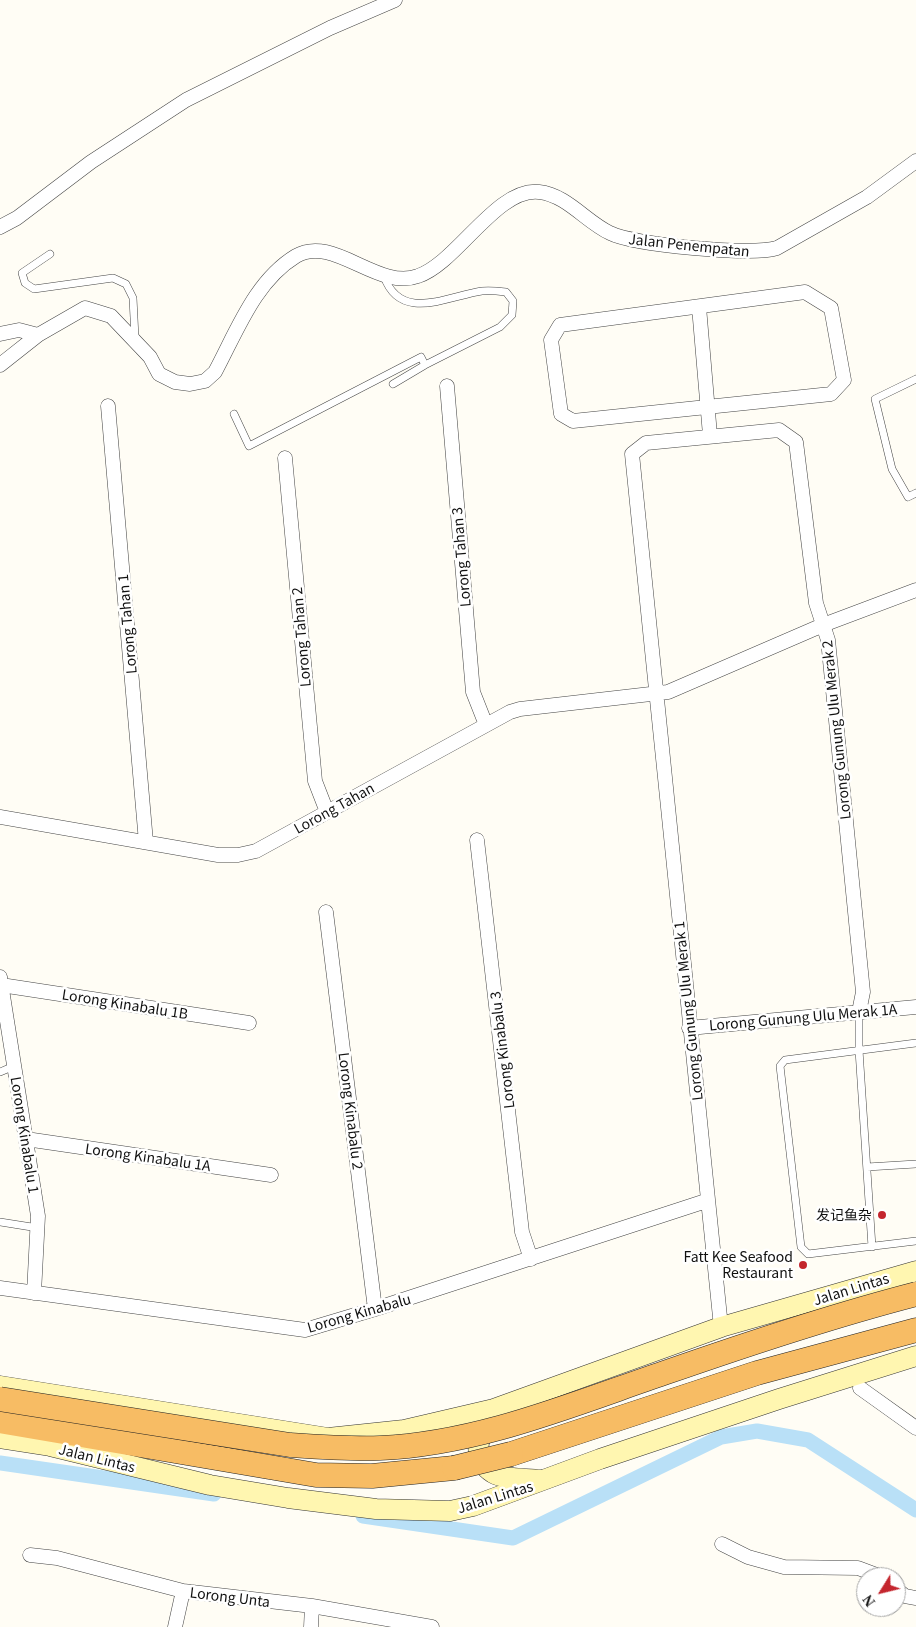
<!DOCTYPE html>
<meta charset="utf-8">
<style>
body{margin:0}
#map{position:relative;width:916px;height:1627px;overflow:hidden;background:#fffdf5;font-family:Georgia,serif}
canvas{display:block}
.north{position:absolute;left:856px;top:1567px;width:50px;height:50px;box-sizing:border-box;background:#fff;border:1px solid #a0a0a0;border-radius:50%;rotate:234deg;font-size:14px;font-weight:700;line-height:20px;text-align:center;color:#111}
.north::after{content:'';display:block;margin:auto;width:18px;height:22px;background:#c4262e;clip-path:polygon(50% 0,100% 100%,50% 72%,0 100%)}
</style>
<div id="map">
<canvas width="916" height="1627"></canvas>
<div class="north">N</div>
</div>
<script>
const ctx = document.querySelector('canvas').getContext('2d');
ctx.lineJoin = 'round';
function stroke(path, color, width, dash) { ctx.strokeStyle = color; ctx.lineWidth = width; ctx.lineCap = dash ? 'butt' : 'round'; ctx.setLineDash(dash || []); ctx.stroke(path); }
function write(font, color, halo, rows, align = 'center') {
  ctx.font = font + ' Georgia,"Noto Sans SC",serif'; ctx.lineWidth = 5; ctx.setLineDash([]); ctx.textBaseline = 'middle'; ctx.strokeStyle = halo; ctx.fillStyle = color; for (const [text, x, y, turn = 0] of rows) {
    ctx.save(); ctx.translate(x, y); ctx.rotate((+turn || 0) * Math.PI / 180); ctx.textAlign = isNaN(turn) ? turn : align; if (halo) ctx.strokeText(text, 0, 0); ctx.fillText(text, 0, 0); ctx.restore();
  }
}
const canal = new Path2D(`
 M0,1463L214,1494
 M363,1516L513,1538L721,1437L757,1431L808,1440L916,1510`);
const service = new Path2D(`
 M50,254L22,273L25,283L34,289L113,278L126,284L133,298L135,338
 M916,379L875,399L892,469L908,497L916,493
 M393,384L425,365
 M234,414L249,446L421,357L425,365L500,327L512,315L513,301L506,292C498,291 490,290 482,291C448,296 400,323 384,276
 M859,1012V1050L872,1247
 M916,1043L785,1060L780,1066L801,1247L808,1254L916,1241
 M0,1072L14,1066
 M867,1167L916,1164
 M0,1222L38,1228`);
const minor = new Path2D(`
 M0,227L17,218L91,162L186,100L330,28L395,0
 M805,292L831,308L844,380L831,394L573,421L561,414L551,340L560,325Z
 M699,307L710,435
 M0,334L19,330L38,335
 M0,365L38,335L85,308L111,316L150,357L159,374L175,382L190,384L205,381L215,372C237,331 255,281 296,256C333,234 378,291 418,276C457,263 497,187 539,192C567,195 586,222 610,233C634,245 752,256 777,248L867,197L916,161
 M447,386L473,692L486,725
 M108,406L146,842
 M285,458L315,781L327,812
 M0,817L218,855H238L256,851L510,712L520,709L668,692L823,625L916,590
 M477,840L522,1232L531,1259
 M326,912L375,1309
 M0,977L38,1216L34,1293
 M1,985L249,1023
 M689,1028L916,1007
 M26,1139L271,1175
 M0,1288L305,1330L375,1309L706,1201
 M721,1327L632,454L646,443L779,430L796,442L816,603L828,640L863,992L859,1012
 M860,1388L916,1428
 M722,1544L748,1557L784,1567L858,1568L882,1577
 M30,1555L57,1558L183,1591L312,1606L432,1627
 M896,1589L905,1596L916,1598
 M175,1627L183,1591
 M311,1627L312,1606`);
const secondary = new Path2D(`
 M0,1386L328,1438L404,1430L494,1409L721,1327L916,1271
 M490,1422C476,1438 472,1460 493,1473C505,1480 527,1478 540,1480
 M0,1438L50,1446L210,1485L288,1498L376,1509L450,1511L473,1506L600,1459L779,1399L916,1356`);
const trunk = new Path2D(`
 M0,1421L316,1475L372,1476L454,1468
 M511,1454L757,1373L916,1330`);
const trunkBridge = new Path2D(`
 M0,1399L290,1445C320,1447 350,1449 380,1448C478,1444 573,1404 664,1373C747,1344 831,1316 916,1294
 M454,1468L511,1454`);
const markers = [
 [882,1215,5,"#c4262e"],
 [803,1265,5,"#c4262e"]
];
const streetNames = [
 ["Jalan Penempatan",689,245,6],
 ["Lorong Tahan 3",461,557,-95],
 ["Lorong Tahan 1",127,624,-95],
 ["Lorong Tahan 2",301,637,-95],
 ["Lorong Gunung Ulu Merak 2",836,730,-96],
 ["Lorong Tahan",334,808,-29],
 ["Lorong Kinabalu 1B",125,1004,9],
 ["Lorong Gunung Ulu Merak 1",688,1011,-96],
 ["Lorong Gunung Ulu Merak 1A",803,1017,-5],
 ["Lorong Kinabalu 3",502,1050,-97],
 ["Lorong Kinabalu 2",351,1111,83],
 ["Lorong Kinabalu 1",25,1135,81],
 ["Lorong Kinabalu 1A",148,1157,8],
 ["Jalan Lintas",851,1289,-17],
 ["Lorong Kinabalu",359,1313,-16],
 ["Jalan Lintas",97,1458,14],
 ["Jalan Lintas",495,1497,-17],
 ["Lorong Unta",230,1597,7]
];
const poiNames = [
 ["发记鱼杂",872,1215],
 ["Fatt Kee Seafood",793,1257],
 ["Restaurant",793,1273]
];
stroke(canal, '#b9e0f7', 15);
stroke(service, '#444', 8);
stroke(minor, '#444', 15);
stroke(secondary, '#333', 21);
stroke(trunk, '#222', 25);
stroke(service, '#fff', 7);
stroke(minor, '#fff', 14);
stroke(secondary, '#fff6b0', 20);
stroke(trunk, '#f7bc64', 24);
stroke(trunkBridge, '#222', 25, []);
stroke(trunkBridge, '#f7bc64', 24);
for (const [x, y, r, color] of markers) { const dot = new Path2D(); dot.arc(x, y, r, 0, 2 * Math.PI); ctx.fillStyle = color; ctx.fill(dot); stroke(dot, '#fff', 2); }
write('14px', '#111', '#fff', streetNames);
write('14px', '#111', '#fff', poiNames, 'right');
</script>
